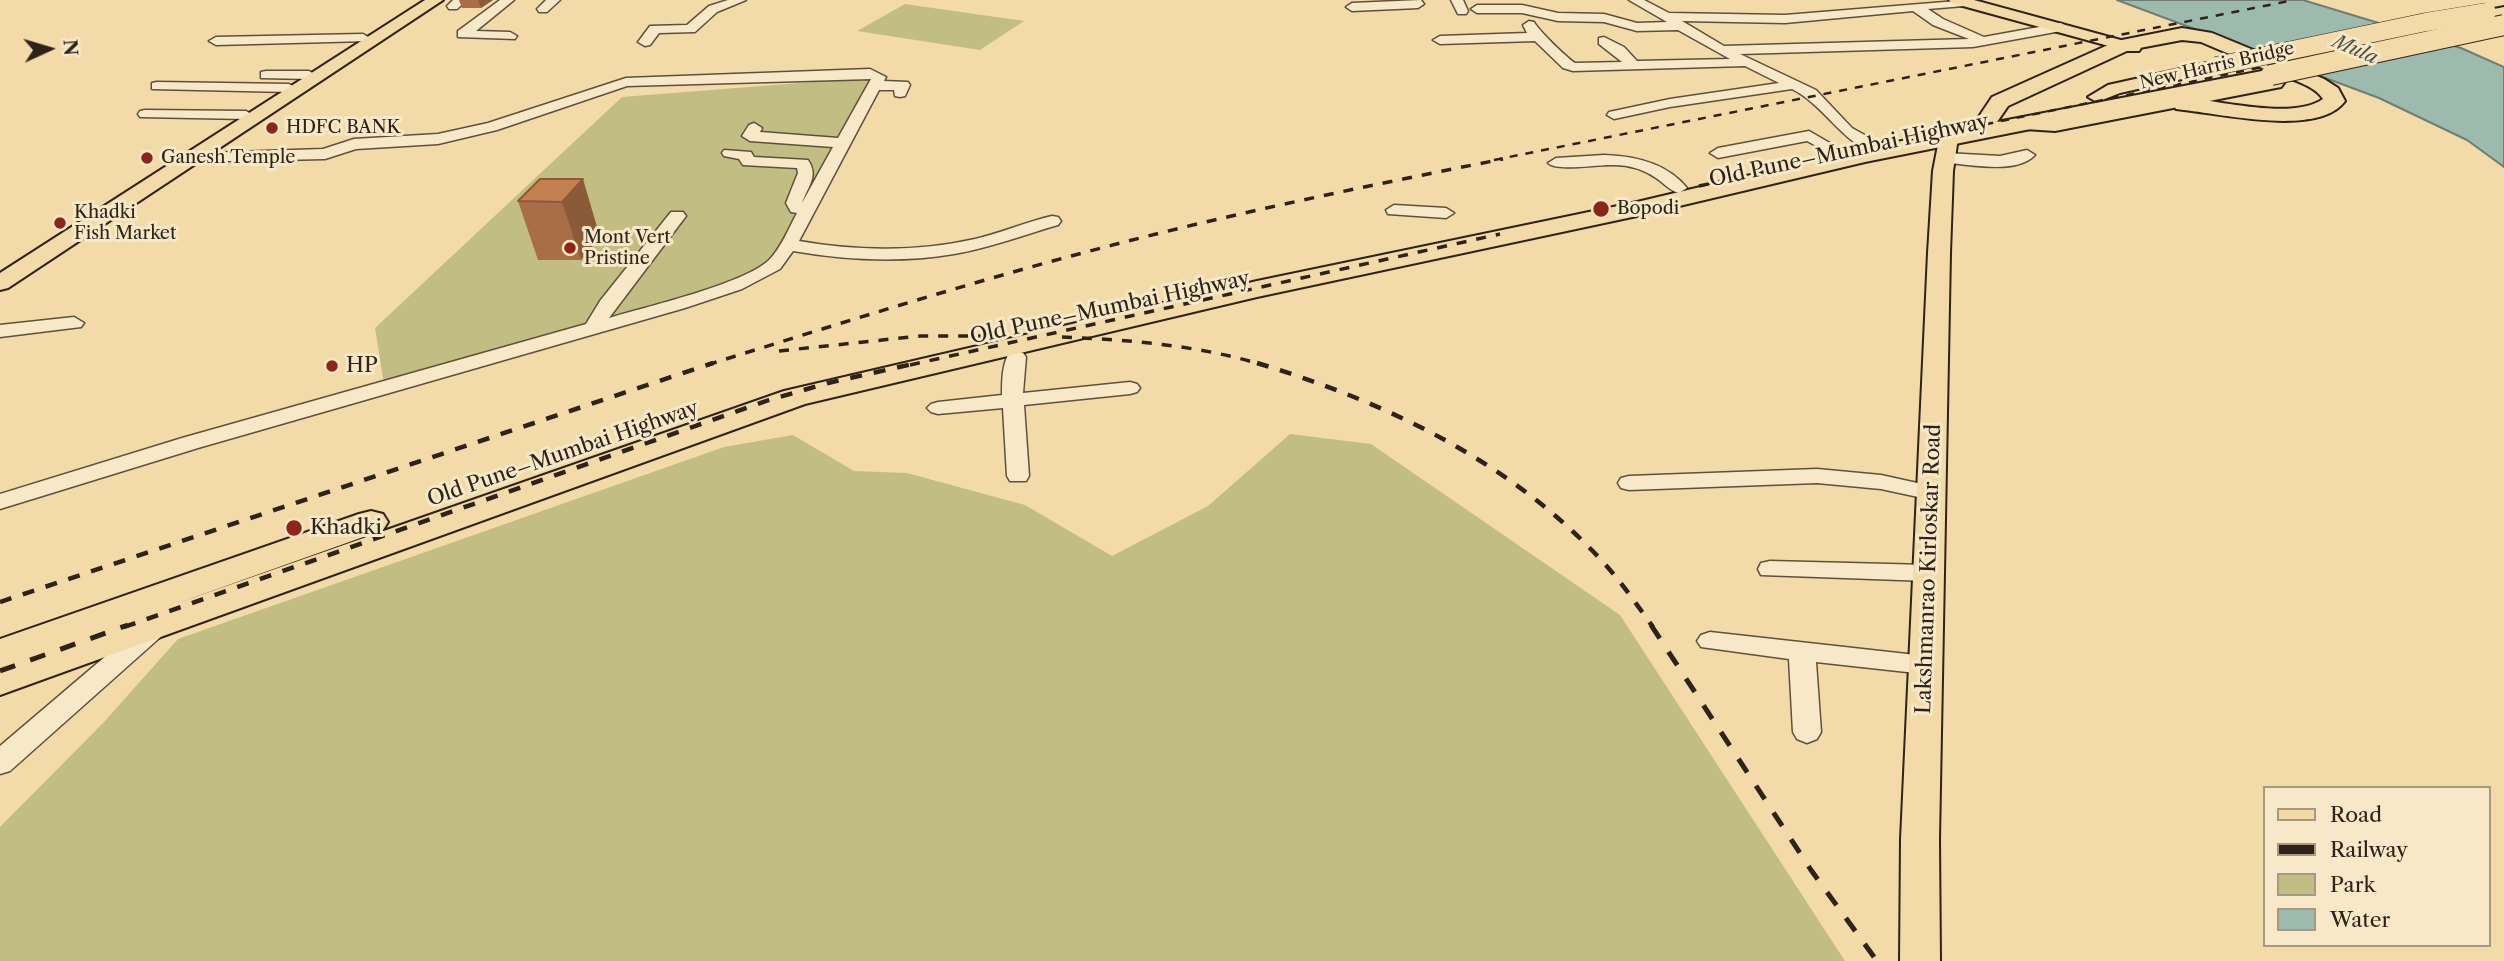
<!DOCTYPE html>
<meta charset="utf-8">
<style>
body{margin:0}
#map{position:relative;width:2504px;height:961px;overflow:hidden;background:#f2dba9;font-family:"Libre Caslon Text",serif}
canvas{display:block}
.legend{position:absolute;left:2263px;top:786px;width:228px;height:161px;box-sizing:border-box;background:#f7e8c7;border:2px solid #a79981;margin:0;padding:9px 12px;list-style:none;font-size:21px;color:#2e2219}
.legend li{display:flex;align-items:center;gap:14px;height:35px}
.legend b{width:35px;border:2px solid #a79981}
.north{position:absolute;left:14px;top:14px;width:70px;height:70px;-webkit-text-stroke:5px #f7e8c7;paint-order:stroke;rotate:86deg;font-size:19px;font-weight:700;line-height:28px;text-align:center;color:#2e2219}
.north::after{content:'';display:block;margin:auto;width:24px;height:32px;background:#2e2219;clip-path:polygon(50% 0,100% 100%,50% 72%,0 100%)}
</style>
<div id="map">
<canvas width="2504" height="961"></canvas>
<ul class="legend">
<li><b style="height:9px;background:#f2dba9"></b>Road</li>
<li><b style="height:9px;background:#2e2219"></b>Railway</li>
<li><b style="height:19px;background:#c2be83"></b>Park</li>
<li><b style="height:19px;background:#9cbaae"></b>Water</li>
</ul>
<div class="north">N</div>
</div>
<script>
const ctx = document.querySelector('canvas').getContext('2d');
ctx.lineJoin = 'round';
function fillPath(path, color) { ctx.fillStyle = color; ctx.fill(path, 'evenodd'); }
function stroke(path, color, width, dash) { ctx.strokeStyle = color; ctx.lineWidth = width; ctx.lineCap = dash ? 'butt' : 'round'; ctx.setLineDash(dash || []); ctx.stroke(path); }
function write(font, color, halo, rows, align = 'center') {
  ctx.font = font + ' "Libre Caslon Text",serif'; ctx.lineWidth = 6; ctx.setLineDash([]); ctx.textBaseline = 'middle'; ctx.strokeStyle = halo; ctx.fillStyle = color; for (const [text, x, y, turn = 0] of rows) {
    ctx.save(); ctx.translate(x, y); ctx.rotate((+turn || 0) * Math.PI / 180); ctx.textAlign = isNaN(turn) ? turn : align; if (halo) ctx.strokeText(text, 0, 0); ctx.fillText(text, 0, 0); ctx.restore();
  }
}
const green = new Path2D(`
 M905,4L1024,21L980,50L857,31Z
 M876,77L798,244L743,276L608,325L384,384L375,328L622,97Z
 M1290,434L1371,444L1620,615L1845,961H0V827L104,722L178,639L724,447L793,435L854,471L907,473L1025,505L1112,556L1208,506Z`);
const water = new Path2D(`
 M2117,0H2303L2461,48L2504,67V167L2467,140L2379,98Z`);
const minor = new Path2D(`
 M453,0H467L457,9H449L447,6Z
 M500,0H514L476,31L510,32L517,36L515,39L458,37V31Z
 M546,0H560L547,12H539L537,9Z
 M728,0H746L717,12L695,32L659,33L650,45L645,46L638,42L650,26L687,25L709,6Z
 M1421,0L1424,4L1418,8L1352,11L1346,7L1352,3Z
 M1451,0H1463L1468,11L1466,14H1458Z
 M1629,0H1644L1669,13L1785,15L1969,0L1968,5L1964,6L1928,9L1943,19L1984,37L2061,23L2067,27L2061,31L1973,47L1740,54L1816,90L1852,128L1888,148L1890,151L1888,154L1882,156C1843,146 1826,106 1792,89L1670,107L1614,119L1607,115L1609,112L1670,99L1779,83L1745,66L1573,71L1563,68L1535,41L1440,44L1433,40L1440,36L1527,33L1523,25L1529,21L1534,22C1539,31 1566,57 1575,63L1622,62L1599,44V38L1604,37L1624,47L1637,61L1730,59L1678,30L1637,31L1604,22L1558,21L1522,13H1477L1471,9L1477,5H1522L1558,13L1604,14L1637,23L1667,22ZM1913,11L1933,25L1969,39L1724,46L1682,21L1785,23Z
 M363,34L370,38L368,41L216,45L209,41L216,37Z
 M870,69L886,77L884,81L908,82L910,85L905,96L900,97L895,96L894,90H879L799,241C856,251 918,252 975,239C1001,233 1026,222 1052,216L1058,217L1061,221L1058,225C1023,235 990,248 954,254C901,263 845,260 793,251L780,269L742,289L685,308L198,448L0,509V494L182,438L586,324L600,301L671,212H683L686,216L609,318C645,307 744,284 769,260C781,248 789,228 797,213L791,212L786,203L798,173L797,168L743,165L739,159L724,156L722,153L724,150L751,152L754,157L808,160C819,176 808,186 802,203L833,147L750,141L742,136L749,125L754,123L762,128L760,132L838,138L871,79L627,86L497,130L438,144L356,149L325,159L181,162L173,157L175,154L323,149L354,139L438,134L488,123L626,78Z
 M266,71H309L316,75L309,79L261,78V72Z
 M157,82L289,84L296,88L289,92L152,89V83Z
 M145,110L246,111L253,115L246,119L140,117L138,114L140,111Z
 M1809,131L1847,153L1839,158L1807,141L1718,158L1710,153L1718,148Z
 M2027,150L2035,155C2016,175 1971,164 1946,163L1938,158L1946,153L2000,156Z
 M1604,155C1635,156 1667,163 1687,188L1679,193C1670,191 1664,183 1656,178C1643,169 1629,165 1614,165C1598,164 1557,172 1548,163L1556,158Z
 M1394,205L1446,208L1454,213L1446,218L1388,214L1386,210Z
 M74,317L84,323L81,327L0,337V325Z
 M1016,351L1023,353L1026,357L1023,393L1130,382L1137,384L1140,388L1137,392L1130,394L1024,405L1029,476L1026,481H1010L1007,476L1003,408L938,414L931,412L927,408L931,404L938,402L1002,395C1002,381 1002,365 1009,353Z
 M1817,469L1881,475L1940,488L1944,493L1940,498L1932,500L1881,489L1817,483L1629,490L1621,488L1618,483L1621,478L1629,476Z
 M1770,561L1928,565L1937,567L1940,573L1937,579L1928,581L1761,575L1758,569L1761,563Z
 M156,618L165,621L169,627L165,633L10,771L0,774V746L147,621Z
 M1710,632L1925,656L1934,658L1938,665L1934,672L1925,674L1816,662L1821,732L1817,739L1807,743L1797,739L1793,732L1789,659L1701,647L1697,641L1701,635Z`);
const major = new Path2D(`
 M425,0H443L8,288L0,290V273Z
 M1949,0H1974L2139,45L2141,48L2139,51H2127L1952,3Z
 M2216,61L2222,62L2224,66L2222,70L2120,93L2097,102L2088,97L2108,85Z
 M2275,78L2284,83L2281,87L2055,131L2025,129L2016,123L2025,117L2055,119Z
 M1939,126L1958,138L1953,171L1950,253L1939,839L1940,961H1900L1901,839L1928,253L1933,171L1939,140L1930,132Z`);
const highway = new Path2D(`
 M2504,7V19L2481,23L2472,17L2474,13Z
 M2182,28L2212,33L2324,79L2338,88L2345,101C2319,137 2222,114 2184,110L2176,109L2173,104L2176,100L1865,162L1637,216L1257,297L805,404L0,695V639L359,514L371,511L383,514L388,522L383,530L175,604L784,391L1257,281L1637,202L1865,148L1980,126L1976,121L1992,97L2117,41ZM2182,40L2201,42L2267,70L1997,122L2008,106L2129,50ZM2281,75C2295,81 2315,86 2323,99C2294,120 2221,101 2187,98L2271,81Z`);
const railFar3 = new Path2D(`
 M1494,160L2294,0
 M1813,160L2504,17`);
const railFar2 = new Path2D(`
 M1699,186L1821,159
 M1062,337C1129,340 1198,345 1263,365
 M779,351L920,336H1009
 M707,365C841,323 974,281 1109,246C1239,212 1371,185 1503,159
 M910,365L1500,234`);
const railFar1 = new Path2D(`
 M1257,363C1386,402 1512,462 1604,563C1622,583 1637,605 1653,627
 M0,602L713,363
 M124,627L769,400L828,383L917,363`);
const rail = new Path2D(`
 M1651,625L1811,870L1877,961
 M0,671L128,625`);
const majorBridge = new Path2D(`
 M2216,66L2426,22L2487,12`);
const highwayBridge = new Path2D(`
 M2271,75L2504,25`);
const wall = new Path2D(`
 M459,0H493L481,8H462Z
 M540,179L600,237L581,260H538L518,201Z`);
const shadedWall = new Path2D(`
 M478,0H493L481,8Z
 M583,179L600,237L581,260L562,202Z`);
const building = new Path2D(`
 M540,179H583L562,202L518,201Z`);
const markers = [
 [272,128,7,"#8f2418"],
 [147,158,7,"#8f2418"],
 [1601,209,9,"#8f2418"],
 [60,223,7,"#8f2418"],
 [570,248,7,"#8f2418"],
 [332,366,7,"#8f2418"],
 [294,528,9,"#8f2418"]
];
const farStreetnames = [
 ["New Harris Bridge",2217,66,-13]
];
const farPoinames = [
 ["HDFC BANK",286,128],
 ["Ganesh Temple",161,158],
 ["Bopodi",1617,209],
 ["Khadki",74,213],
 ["Fish Market",74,234],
 ["Mont Vert",584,238],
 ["Pristine",584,259]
];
const farWaternames = [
 ["Mula",2355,50,23]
];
const streetNames = [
 ["Old Pune–Mumbai Highway",1849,151,-12],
 ["Old Pune–Mumbai Highway",1110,308,-12],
 ["Old Pune–Mumbai Highway",563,454,-19],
 ["Lakshmanrao Kirloskar Road",1929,569,-88]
];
const poiNames = [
 ["HP",346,366],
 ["Khadki",310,528]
];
fillPath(green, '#c2be83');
fillPath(water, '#9cbaae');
stroke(water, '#707d72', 2);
stroke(minor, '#5f503d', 3);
stroke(major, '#2e2219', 4);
stroke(highway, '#2e2219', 4);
fillPath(minor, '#f7e8c7');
fillPath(major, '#f2dba9');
fillPath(highway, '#f2dba9');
stroke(railFar3, '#2e2219', 2.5, [8, 8]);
stroke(railFar2, '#2e2219', 3.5, [10, 10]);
stroke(railFar1, '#2e2219', 4.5, [12, 12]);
stroke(rail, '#2e2219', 5, [16, 16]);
stroke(majorBridge, '#2e2219', 19, []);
stroke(highwayBridge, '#2e2219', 22, []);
stroke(majorBridge, '#f2dba9', 18);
stroke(highwayBridge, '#f2dba9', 20);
fillPath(wall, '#a96e47');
fillPath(shadedWall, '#8a5a39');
fillPath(building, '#c58052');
stroke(building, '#8a5a39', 2);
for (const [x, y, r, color] of markers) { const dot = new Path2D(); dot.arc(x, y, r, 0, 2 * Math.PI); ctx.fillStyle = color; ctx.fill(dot); stroke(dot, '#f7e8c7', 2.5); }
write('18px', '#2e2219', '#f7e8c7', farStreetnames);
write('18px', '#2e2219', '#f7e8c7', farPoinames, 'left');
write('italic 19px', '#4f5046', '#f7e8c7', farWaternames);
write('21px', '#2e2219', '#f7e8c7', streetNames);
write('21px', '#2e2219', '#f7e8c7', poiNames, 'left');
</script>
